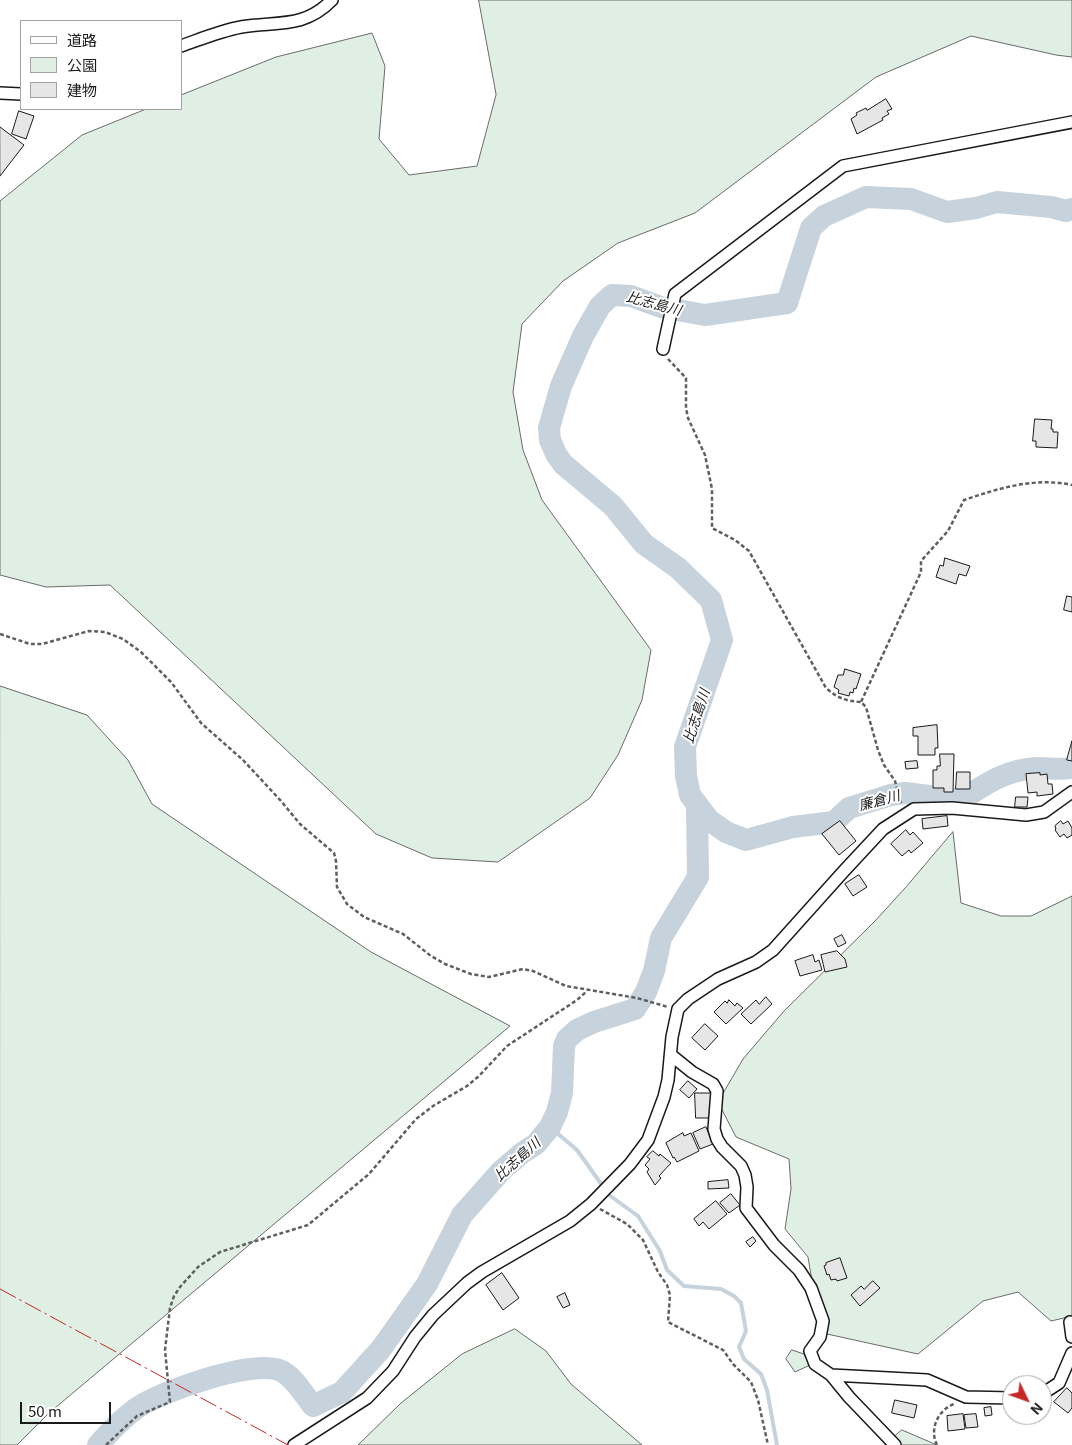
<!DOCTYPE html>
<meta charset="utf-8">
<style>
body{margin:0}
#map{position:relative;width:1072px;height:1445px;overflow:hidden;background:#fff;font-family:Georgia,"Noto Sans JP",serif}
canvas{display:block}
.legend{position:absolute;left:20px;top:20px;width:162px;height:90px;box-sizing:border-box;background:#fff;border:1px solid #a3a3a3;margin:0;padding:6px 9px;list-style:none;font-size:15px;color:#1a1a1a}
.legend li{display:flex;align-items:center;gap:10px;height:25px}
.legend b{width:25px;border:1px solid #a3a3a3}
.north{position:absolute;left:1002px;top:1375px;width:50px;height:50px;box-sizing:border-box;background:#fff;border:1px solid #a3a3a3;border-radius:50%;rotate:132deg;font-size:14px;font-weight:700;line-height:20px;text-align:center;color:#1a1a1a}
.north::after{content:'';display:block;margin:auto;width:18px;height:22px;background:#c62828;clip-path:polygon(50% 0,100% 100%,50% 72%,0 100%)}
.scale{position:absolute;left:20px;top:1402px;width:91px;height:22px;box-sizing:border-box;border:2px solid #1a1a1a;border-top:0;padding-left:6px;font-size:15px;line-height:18px;white-space:nowrap;color:#1a1a1a;-webkit-text-stroke:4px #fff;paint-order:stroke}
</style>
<div id="map">
<canvas width="1072" height="1445"></canvas>
<ul class="legend">
<li><b style="height:6px;background:#fff"></b>道路</li>
<li><b style="height:14px;background:#e0efe3"></b>公園</li>
<li><b style="height:14px;background:#e6e6e6"></b>建物</li>
</ul>
<div class="north">N</div>
<div class="scale">50 m</div>
</div>
<script>
const ctx = document.querySelector('canvas').getContext('2d');
ctx.lineJoin = 'round';
function fillPath(path, color) { ctx.fillStyle = color; ctx.fill(path, 'evenodd'); }
function stroke(path, color, width, dash) { ctx.strokeStyle = color; ctx.lineWidth = width; ctx.lineCap = dash ? 'butt' : 'round'; ctx.setLineDash(dash || []); ctx.stroke(path); }
function write(font, color, halo, rows, align = 'center') {
  ctx.font = font + ' Georgia,"Noto Sans JP",serif'; ctx.lineWidth = 4; ctx.setLineDash([]); ctx.textBaseline = 'middle'; ctx.strokeStyle = halo; ctx.fillStyle = color; for (const [text, x, y, turn = 0] of rows) {
    ctx.save(); ctx.translate(x, y); ctx.rotate((+turn || 0) * Math.PI / 180); ctx.textAlign = isNaN(turn) ? turn : align; if (halo) ctx.strokeText(text, 0, 0); ctx.fillText(text, 0, 0); ctx.restore();
  }
}
const green = new Path2D(`
 M479,0H1072V57L1056,55L971,36L876,77L695,213L618,243L563,281L522,324L513,392L523,450L542,500L651,650L642,700L618,755L590,798L498,862L432,858L376,834L110,585L46,587L0,575V201L82,135L146,109H181V95L276,57L372,33L385,66L379,139L409,175L477,166L496,95Z
 M0,686L87,715L128,760L152,804L371,952L510,1026L49,1413L17,1445H0Z
 M953,832L961,903L1001,916H1031L1072,896V1316L1051,1321L1018,1292L983,1301L918,1354L827,1334L814,1293L808,1257L785,1229L791,1189L789,1159L736,1137L718,1102L743,1059L784,1011L875,921L906,887Z
 M515,1329L546,1351L571,1384L642,1445H358L401,1403L462,1354Z
 M792,1350L804,1354L810,1365L795,1372L786,1359Z
 M902,1430L937,1445H885Z`);
const stream = new Path2D(`
 M550,1127L577,1150L609,1195L638,1216L660,1251L667,1270L684,1286L721,1289L734,1296L741,1303L746,1331L739,1347L744,1359L761,1374L767,1390L777,1445`);
const river = new Path2D(`
 M1072,209L1066,211L1051,207L997,202L976,208L947,212L911,199L866,197L824,216L811,228L787,303L705,315L661,307L631,296L612,295L600,306L583,336L561,386L549,428L550,440L556,454L563,464L613,506L644,544L678,568L711,600L722,640L685,747L686,776L690,795L709,820L726,832L746,840L793,827L834,822L849,808L891,795L905,793L961,800C986,784 1005,770 1036,768C1048,768 1060,770 1072,768
 M98,1445C110,1432 122,1418 137,1408C162,1391 250,1360 279,1370C293,1375 304,1395 313,1406L342,1392L381,1349L427,1284L462,1215L501,1171L522,1153L536,1144L550,1127L557,1112L562,1093L564,1046L567,1039L577,1030L594,1022L635,1009L646,992L654,971L661,938L698,877L697,806`);
const building = new Path2D(`
 M886,99L892,109L887,111L889,114L882,118L883,120L857,134L851,119L857,115L856,113L866,108L867,110Z
 M19,111L34,116L26,139L12,134Z
 M0,127L24,145L0,176Z
 M1035,419L1052,420L1051,429H1053V432H1058L1057,448L1036,447V441H1033Z
 M945,558L970,566L966,576L959,574L956,584L936,577L940,565L943,566Z
 M1067,596L1072,597V612L1064,610Z
 M845,669L861,674L856,689L854,688L853,693L850,692L849,696L838,693L839,690L834,687L838,675H843Z
 M937,725L938,748H935V755H918V736H913V728Z
 M1072,741V761L1067,760Z
 M940,754H954L953,792H944V788H933V770H937V766H940Z
 M917,761L918,768L906,769L905,762Z
 M957,772H970V789H956Z
 M1040,773V775L1047,774L1048,784H1052L1053,794L1037,796V792L1028,793L1026,774Z
 M1016,797H1028L1027,807H1015Z
 M947,816L948,826L923,829L922,819Z
 M840,821L856,841L839,855L822,834Z
 M1061,821L1063,824L1068,821L1072,828V835L1067,838L1064,834L1060,837L1055,830L1056,829L1055,826Z
 M906,830L910,835L913,832L923,843L911,853L909,850L902,856L891,844Z
 M859,875L867,887L853,896L845,884Z
 M842,935L846,943L838,947L834,939Z
 M837,951L845,959L847,967L825,972L821,955Z
 M813,955L815,962L819,960L822,970L800,976L795,961Z
 M766,997L772,1004L751,1024L741,1014L756,1000L759,1004Z
 M729,1000L735,1006L737,1003L743,1008L726,1024L714,1012L725,1001L727,1003Z
 M705,1024L718,1036L705,1050L692,1038Z
 M688,1081L697,1089L689,1098L680,1090Z
 M695,1093H711V1118H696Z
 M706,1127L713,1144L700,1149L693,1133Z
 M683,1133L684,1136L691,1133L699,1151L677,1162L674,1157L673,1158L666,1143Z
 M653,1151L659,1156L660,1154L671,1163L659,1176L661,1178L655,1185L647,1172L649,1169L645,1165L650,1159L647,1157Z
 M728,1180L729,1188L708,1189V1182Z
 M731,1194L740,1205L729,1213L720,1203Z
 M716,1201L727,1214L709,1229L703,1222L699,1226L694,1219Z
 M753,1237L756,1241L750,1247L746,1242Z
 M840,1258L847,1278L837,1281L836,1279L831,1280L829,1274L827,1275L824,1266L826,1265V1263Z
 M502,1273L519,1298L503,1310L486,1285Z
 M873,1281L880,1288L860,1306L851,1295L861,1286L864,1289Z
 M565,1293L570,1305L563,1308L557,1297Z
 M1067,1388L1072,1393V1408L1068,1413L1054,1402Z
 M895,1400L917,1405L914,1418L892,1413Z
 M991,1407L992,1415L985,1416L984,1408Z
 M963,1414L965,1429L948,1431L947,1416Z
 M976,1414L978,1427L966,1428L964,1415Z`);
const path = new Path2D(`
 M668,359L686,378V408L688,418L705,455L712,489V528L735,540L749,551L826,688C837,698 846,701 861,702
 M0,634L30,644H42L89,631L105,632L123,639L141,652L171,682L201,723L243,760L281,801L300,824L334,853L336,861L337,887L347,904L364,917L403,934L431,956L445,964L471,974L489,977L523,969L533,971L566,986L637,998L668,1007
 M901,803L895,781L884,765L878,750L866,707L861,702L921,572V561L948,531L964,500C1000,488 1034,477 1072,485
 M600,1209L627,1224L643,1240L658,1272L667,1285L670,1295L668,1322L723,1350L733,1364L751,1382L758,1400L768,1445
 M106,1445L137,1416L170,1402L165,1350L170,1308L174,1296L180,1287L198,1267L220,1252L308,1225L369,1174L416,1119L433,1106L467,1086L479,1076L507,1046L577,1000L587,991
 M937,1445C929,1429 938,1410 954,1404`);
const minor = new Path2D(`
 M181,46C201,39 220,31 241,27C276,21 304,29 332,0
 M0,93L21,94
 M663,349L675,294L843,166L1072,122
 M671,1055L692,1072L713,1084L717,1091L714,1129L717,1139L722,1147L741,1166L745,1175L747,1187L746,1208L774,1245L799,1270L811,1288L823,1321L820,1337L810,1351L815,1364L831,1375L849,1397L895,1445
 M1070,1322L1072,1337
 M831,1375L927,1380L966,1397L1012,1398
 M1042,1394L1059,1383L1072,1353
 M294,1445L367,1398L393,1371L415,1337L433,1315L467,1283L482,1272L570,1221L591,1204L630,1164L648,1140L664,1097L668,1080L672,1037L678,1009L688,999L718,979L756,962L773,950L843,872L883,829L914,809L952,808L1026,815L1044,812L1072,792`);
const power = new Path2D(`
 M0,1289L288,1445`);
const waterNames = [
 ["比志島川",654,303,15],
 ["比志島川",696,716,-72],
 ["廉倉川",879,800,-15],
 ["比志島川",517,1159,-42]
];
fillPath(green, '#e0efe3');
stroke(green, '#6a6a6a', 1);
stroke(stream, '#c6d2dc', 4);
stroke(river, '#c6d2dc', 22);
fillPath(building, '#e6e6e6');
stroke(building, '#1a1a1a', 1);
stroke(minor, '#1a1a1a', 14);
stroke(path, '#5f5f5f', 2.5, [4, 2.5]);
stroke(minor, '#fff', 11);
stroke(power, '#c62828', 1, [18, 4, 2.5, 4]);
write('italic 14px', '#1a1a1a', '#fff', waterNames);
</script>
